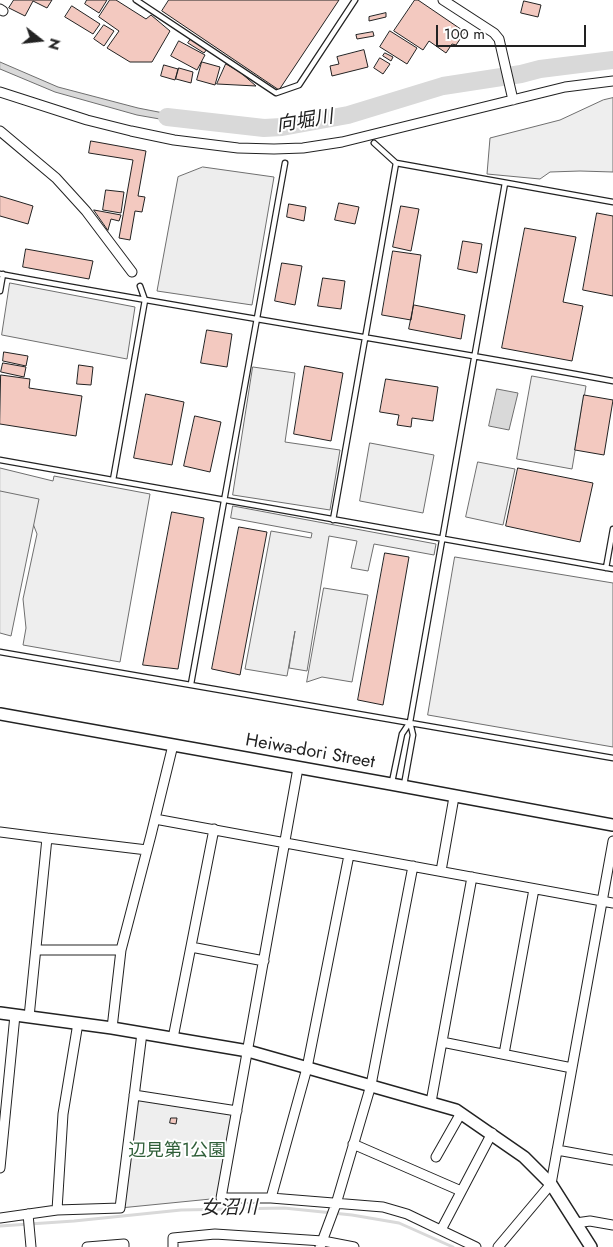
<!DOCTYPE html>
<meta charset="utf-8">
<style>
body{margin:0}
#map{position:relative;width:613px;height:1247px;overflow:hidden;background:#fff;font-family:Jost,sans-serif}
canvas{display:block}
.north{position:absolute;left:15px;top:15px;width:50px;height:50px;-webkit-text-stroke:4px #fff;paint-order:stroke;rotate:106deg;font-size:14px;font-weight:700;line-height:20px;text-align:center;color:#222}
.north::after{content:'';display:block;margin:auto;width:18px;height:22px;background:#222;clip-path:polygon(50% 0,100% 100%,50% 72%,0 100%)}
.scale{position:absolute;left:436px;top:25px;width:150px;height:22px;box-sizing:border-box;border:2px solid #222;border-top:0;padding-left:6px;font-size:15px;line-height:18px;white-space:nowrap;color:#222;-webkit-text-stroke:4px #fff;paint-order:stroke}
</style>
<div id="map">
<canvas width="613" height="1247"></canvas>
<div class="north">N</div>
<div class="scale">100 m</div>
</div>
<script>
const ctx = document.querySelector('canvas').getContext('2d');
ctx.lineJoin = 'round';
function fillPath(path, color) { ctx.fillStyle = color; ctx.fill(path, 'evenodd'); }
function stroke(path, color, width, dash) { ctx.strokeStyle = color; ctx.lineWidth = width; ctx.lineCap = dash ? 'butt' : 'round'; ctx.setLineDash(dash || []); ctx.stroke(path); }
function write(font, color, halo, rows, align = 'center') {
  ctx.font = font + ' Jost,"Noto Sans JP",sans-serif'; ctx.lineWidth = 4; ctx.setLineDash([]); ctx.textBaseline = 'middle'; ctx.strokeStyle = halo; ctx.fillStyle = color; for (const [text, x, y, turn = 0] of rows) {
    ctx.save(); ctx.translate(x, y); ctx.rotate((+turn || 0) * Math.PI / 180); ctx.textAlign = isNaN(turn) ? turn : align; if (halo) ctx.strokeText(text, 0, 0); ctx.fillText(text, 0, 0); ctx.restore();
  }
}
const green = new Path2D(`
 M613,98V172L580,171L550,172L540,179L487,174L490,138L560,120L603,100Z
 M253,367L295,373L285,442L340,450L330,510L233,495Z
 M532,376L586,386L572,469L517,459Z
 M370,443L434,455L423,513L360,501Z
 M0,468L53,481L54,476L150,494L120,662L23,645L26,628L23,599L37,534L27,508L0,506Z
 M233,506L436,544L434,555L374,544L368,571L351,568L357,541L329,536L307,671L289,668L295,631L287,676L245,669L271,531L311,538L312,533L231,518Z
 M455,557L613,583V747L428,715Z
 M324,588L368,595L352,682L322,677L307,682Z
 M134,1095L237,1111L221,1198L120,1208Z`);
const parking = new Path2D(`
 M203,167L274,177L252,305L157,291L178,177Z
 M10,283L135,307L127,359L2,335Z
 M478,462L515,469L503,525L466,517Z
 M0,491L39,499L11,636L0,633Z`);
const water = new Path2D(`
 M0,62L58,87L138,108L189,118L188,124L137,115L55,92L0,69Z
 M497,389L518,393L509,430L489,426Z`);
const stream = new Path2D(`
 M0,1226L74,1221L181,1210L284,1208L352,1215L399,1223L453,1247`);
const river = new Path2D(`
 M167,117L264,128L282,127L348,115L443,86L521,74L540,69L613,60`);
const building = new Path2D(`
 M14,0H52L47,8L33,1L25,16L9,8Z
 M87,0H107L99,13L85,4Z
 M110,0H116L146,19L151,15L170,31L152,62H130L107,48L119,31L99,17Z
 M169,0H339L279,90L162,11Z
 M415,0H418L465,32L456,45L452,44L446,53L429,41L423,50L394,31Z
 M524,1L541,5L538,17L521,13Z
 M72,6L100,24L93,34L65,17Z
 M386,13V17L369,21V17Z
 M104,25L114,31L104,46L94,39Z
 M390,31L417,48L407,64L380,47Z
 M373,32L374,36L357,39L356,35Z
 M191,39L207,49L204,53L188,43Z
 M179,41L205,55L197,70L171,56Z
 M364,50L368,67L332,76L330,66L339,64L337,57Z
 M385,53L393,57L391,61L383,56Z
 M380,58L390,64L383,74L374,68Z
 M202,62L220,67L215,85L197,80Z
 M226,64L240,72L256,86L217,84Z
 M164,65L178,69L175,80L161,76Z
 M179,68L193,72L191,83L176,79Z
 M91,141L146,151L138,196L145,197L142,212L135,211L130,240L119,238L133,160L89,153Z
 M106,190L124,192L121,213L103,210Z
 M0,196L33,206L28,224L0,216Z
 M339,203L359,207L355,224L335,220Z
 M289,204L306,207L304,221L287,217Z
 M401,206L419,209L411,251L393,247Z
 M94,210L121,215L119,221L111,219L108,230Z
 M597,213L613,216V296L583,290Z
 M525,228L576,237L563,302L583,306L572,361L502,348Z
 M463,241L482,244L477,273L458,269Z
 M26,249L93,261L89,279L23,267Z
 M393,251L421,255L411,320L382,315Z
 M282,263L302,266L295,305L275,301Z
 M323,278L345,281L341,309L318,306Z
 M414,305L465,315L461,339L409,329Z
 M207,330L232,334L227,367L201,363Z
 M4,352L28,356L26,366L3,361Z
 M3,363L26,367L24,377L1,372Z
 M79,365L93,367L91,385L77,384Z
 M305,366L343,373L331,441L294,434Z
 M1,375L30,379L29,388L82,396L76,436L0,424Z
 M386,379L438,387L433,421L412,418L411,427L397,425L399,415L380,412Z
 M146,394L184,402L172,465L134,458Z
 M584,395L613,400L604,455L575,450Z
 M195,416L221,422L210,472L184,466Z
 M518,468L593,483L580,542L506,526Z
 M172,512L204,518L178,669L143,665Z
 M239,527L267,532L240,675L212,669Z
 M385,553L409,557L383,705L358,700Z
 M171,1118H177L176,1124L170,1123Z`);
const service = new Path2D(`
 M136,0L276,93L299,85L355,0
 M374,143L396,163L613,202
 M0,274C204,312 409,343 613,381
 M0,291L3,274
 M0,460L613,569
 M113,480L145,300L140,286
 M333,520L396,163
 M606,568L613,529
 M0,652L613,758
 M191,684L285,163
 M410,722L505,183
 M392,782L402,734L410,722L413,735L404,785`);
const minor = new Path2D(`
 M443,0L494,33L499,39L513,100
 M0,9L3,11
 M0,92L87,120L131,131L174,140L238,148L274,149L303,148L342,142L565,87L613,81
 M0,131L56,178L86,211L132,272
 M298,768L221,1198H271L383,1207L407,1214L476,1247
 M155,819L613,903
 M0,832L47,838L29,1017
 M47,838L147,850
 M441,871L454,797
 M191,947L264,961
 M36,950H121
 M112,1028L121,950L151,835L173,745
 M173,1038L214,829
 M442,1042L572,1068
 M504,1054L534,889
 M134,1095L237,1111
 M431,1102L472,877
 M353,1144L461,1191
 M557,1150L613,1160
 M436,1157L461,1113
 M0,1168L15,1015
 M271,1198L307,1068L349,855
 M57,1210L63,1114L78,1023
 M28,1214L31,1247
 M0,1218L57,1210L120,1208L142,1033
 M576,1223L590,1221L613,1225
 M441,1230L492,1133
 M87,1247L124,1244V1247
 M173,1247V1238L215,1234L323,1241L354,1247
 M320,1247L336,1204L371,1085L413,866
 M498,1247L551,1184L613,841`);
const tertiary = new Path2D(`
 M0,714L391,784L613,825
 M0,1013L112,1028L248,1051L456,1110L524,1157L551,1184L591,1247`);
const streetNames = [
 ["Heiwa-dori Street",310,752,10]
];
const parkNames = [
 ["辺見第1公園",177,1152]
];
const waterNames = [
 ["向堀川",305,122,-9],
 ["女沼川",229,1209,-1]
];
fillPath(green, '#eee');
stroke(green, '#6f6f6f', 1);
fillPath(parking, '#ededed');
stroke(parking, '#6f6f6f', 1);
fillPath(water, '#d9d9d9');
stroke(water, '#6f6f6f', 1);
stroke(stream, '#d9d9d9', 3);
stroke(river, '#d9d9d9', 18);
fillPath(building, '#f3c9c0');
stroke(building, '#222', 1);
stroke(service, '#222', 7);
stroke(minor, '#222', 11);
stroke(tertiary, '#222', 14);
stroke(service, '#fff', 4.5);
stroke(minor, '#fff', 9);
stroke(tertiary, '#fff', 11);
write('18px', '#222', '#fff', streetNames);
write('18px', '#2f5e38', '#fff', parkNames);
write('italic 19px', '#222', '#fff', waterNames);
</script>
